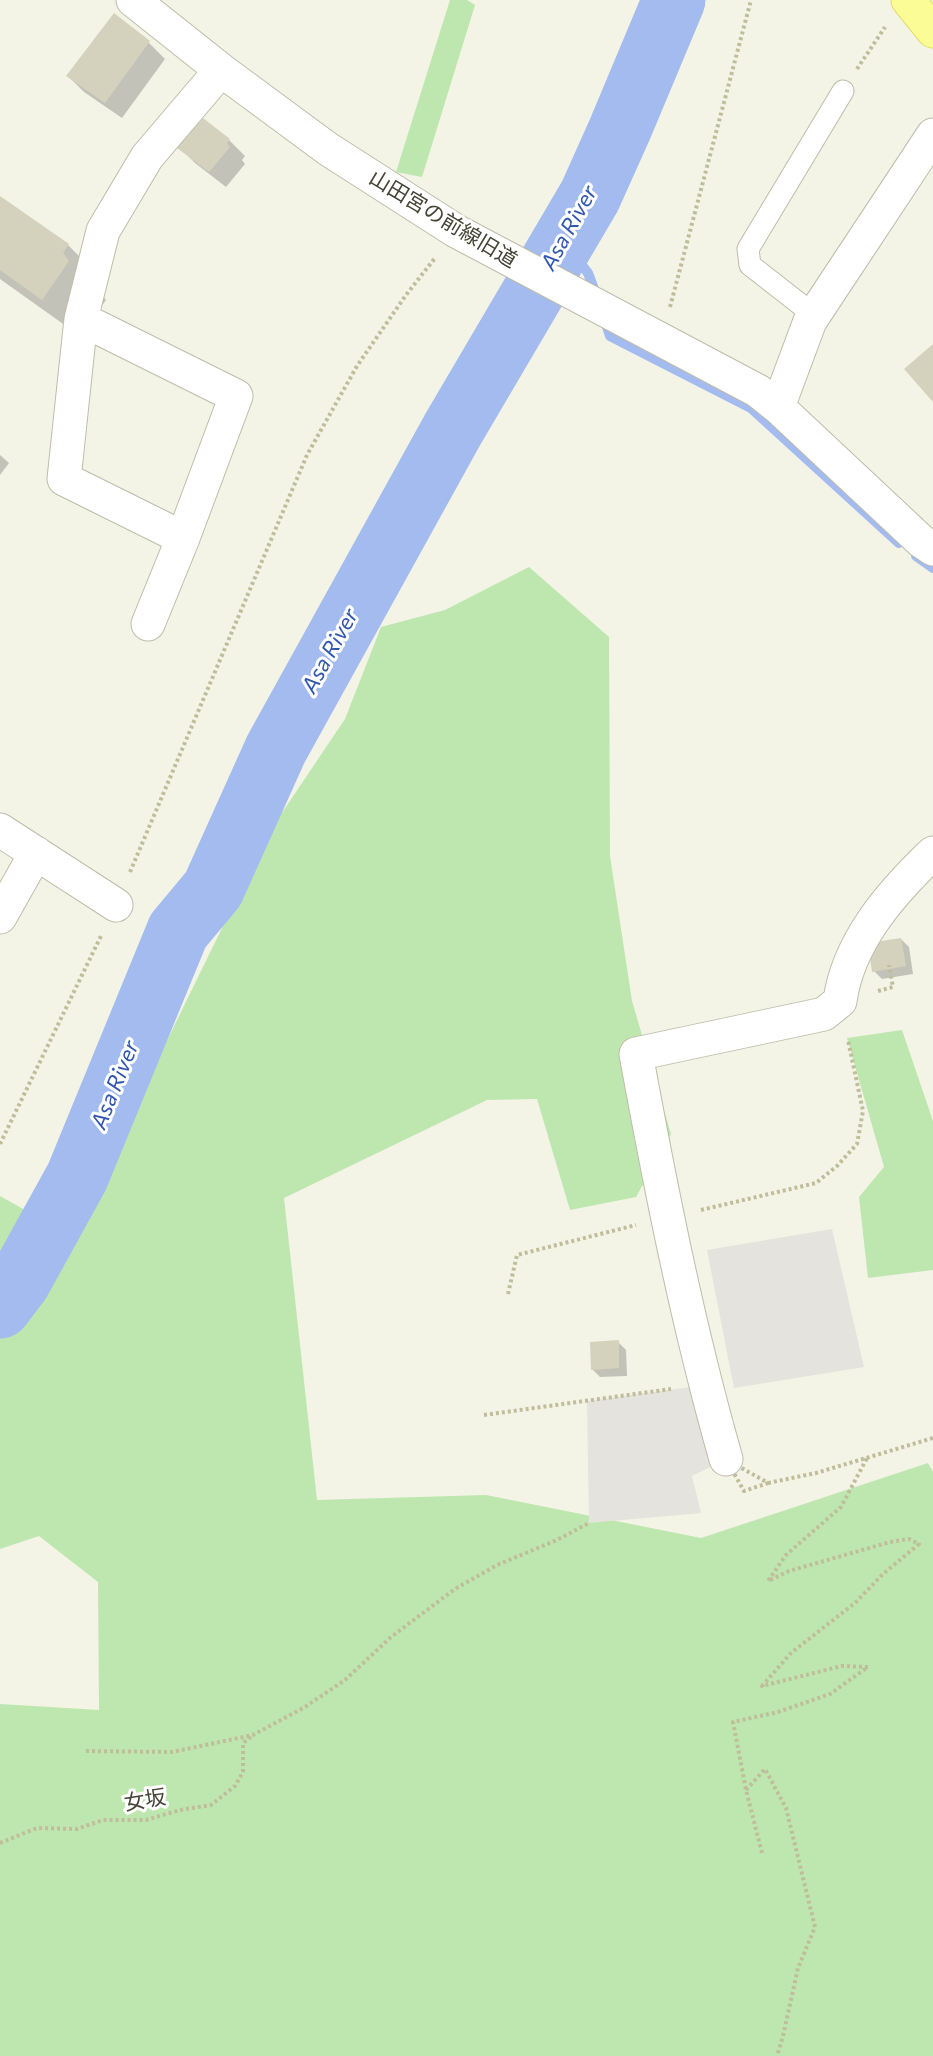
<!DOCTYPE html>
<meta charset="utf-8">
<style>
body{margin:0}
canvas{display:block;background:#f3f3e6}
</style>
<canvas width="933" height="2056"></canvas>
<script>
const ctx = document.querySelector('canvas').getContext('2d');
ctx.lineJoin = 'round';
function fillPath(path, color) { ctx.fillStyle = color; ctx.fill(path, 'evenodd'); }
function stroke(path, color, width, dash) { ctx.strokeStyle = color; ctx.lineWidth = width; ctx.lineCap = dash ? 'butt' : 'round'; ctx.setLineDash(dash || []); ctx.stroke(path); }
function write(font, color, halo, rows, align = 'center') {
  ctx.font = font + ' Commissioner,"Noto Sans JP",sans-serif'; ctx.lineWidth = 6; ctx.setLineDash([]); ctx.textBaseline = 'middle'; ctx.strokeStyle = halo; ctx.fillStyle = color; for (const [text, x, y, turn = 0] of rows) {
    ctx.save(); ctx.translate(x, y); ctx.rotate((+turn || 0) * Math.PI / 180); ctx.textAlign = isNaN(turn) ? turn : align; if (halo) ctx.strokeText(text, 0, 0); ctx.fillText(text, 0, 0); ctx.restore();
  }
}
const green = new Path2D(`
 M450,0H467L475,5L422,177L396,172Z
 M529,567L609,637L610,856L632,1001L671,1134L636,1197L570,1210L537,1099L487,1100L284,1198L317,1500L486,1495L701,1538L928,1463L933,1472V2056H0V1704L99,1710L98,1582L39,1536L0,1549V1196L25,1210L74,1220L155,1065L269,832L345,719L381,627L445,610Z
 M902,1030L933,1121V1270L868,1278L859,1197L884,1167L847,1038Z`);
const parking = new Path2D(`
 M832,1229L864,1367L734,1388L707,1250Z
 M705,1385L726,1459L692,1476L701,1513L589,1523L587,1401Z`);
const shadow = new Path2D(`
 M114,15L149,43L165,59L122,118L84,92L68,76Z
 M229,140L245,156L242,160L245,164L226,187L195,163L179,147Z
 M0,198L68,245L106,283L100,292L106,300L80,336L0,279Z
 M0,455L9,463L0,475Z
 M901,939L909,947L913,974L882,979L874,971Z
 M618,1342L626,1350L627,1376L600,1377L592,1369Z`);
const stream = new Path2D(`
 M563,241L588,273L597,297
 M604,318L610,336L751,408L899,543
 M916,556L933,568`);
const river = new Path2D(`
 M0,1307L19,1282L77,1177L178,931L213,889L276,749L453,429L590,196L620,129L674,0`);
const building = new Path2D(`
 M114,13L150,41L105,103L66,76Z
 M203,118L230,139L227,143L230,147L209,172L177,148L196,121L199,123Z
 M0,196L69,244L63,253L69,261L42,300L0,270Z
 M933,344V402L904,369Z
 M901,938L906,966L872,972L868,943Z
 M619,1340V1368L591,1370L590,1342Z`);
const path = new Path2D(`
 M857,69L885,27
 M670,307L751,0
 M130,872L307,455L357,366L406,295L435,258
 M878,991L893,987L889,965
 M0,1144L101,936
 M701,1210L816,1183L837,1166L857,1144L863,1111L848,1040
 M508,1294L517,1255L636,1225
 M484,1415L671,1389
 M726,1459L768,1483L744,1491Z
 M768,1483L816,1473L933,1438
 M86,1751L172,1752L253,1735L305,1707L345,1680L391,1637L455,1589L497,1565L557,1540L589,1523
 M746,1790L765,1769L786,1808L815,1927L798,1968L783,2036L777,2056
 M0,1843L37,1828L77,1829L103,1820H146L180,1810L211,1805L235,1786L243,1772V1743L253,1735
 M762,1853L746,1790L733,1722L778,1712L830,1694L868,1667L842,1666L762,1686L791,1653L855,1603L883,1574L919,1544L909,1539L890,1542L789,1571L768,1581L786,1555L841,1507L867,1458`);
const service = new Path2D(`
 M814,315L750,265L748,249L843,91`);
const minor = new Path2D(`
 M133,0L221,70L328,149L456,231L758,391L778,407L921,541L933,549
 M81,319L236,396L183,538L64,479L81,319L103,231L147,157L221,70
 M778,407L810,321L933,135
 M148,624L183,538
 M0,830L116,905
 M0,917L36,853
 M726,1459C688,1326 661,1190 636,1054L824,1014L840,1001C848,942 891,893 933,853`);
const primary = new Path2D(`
 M908,0L933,31`);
const streetNames = [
 ["山田宮の前線旧道",443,219,31],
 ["女坂",145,1800,-9]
];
const waterNames = [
 ["Asa River",569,228,-61],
 ["Asa River",330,651,-61],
 ["Asa River",115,1085,-68]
];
fillPath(green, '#bee7b0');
fillPath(parking, '#e4e3de');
fillPath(shadow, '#0003');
stroke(stream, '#a3bbef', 10);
stroke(river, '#a3bbef', 63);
fillPath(building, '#d4d2bc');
stroke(service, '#bebda9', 23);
stroke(minor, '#bebda9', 35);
stroke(primary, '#e1df66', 35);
stroke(path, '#c0bd9b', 4, [3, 3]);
stroke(service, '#fff', 21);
stroke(minor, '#fff', 33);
stroke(primary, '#fcfc96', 33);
write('21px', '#464436', '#fff', streetNames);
write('italic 22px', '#3156b0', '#fff', waterNames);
</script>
